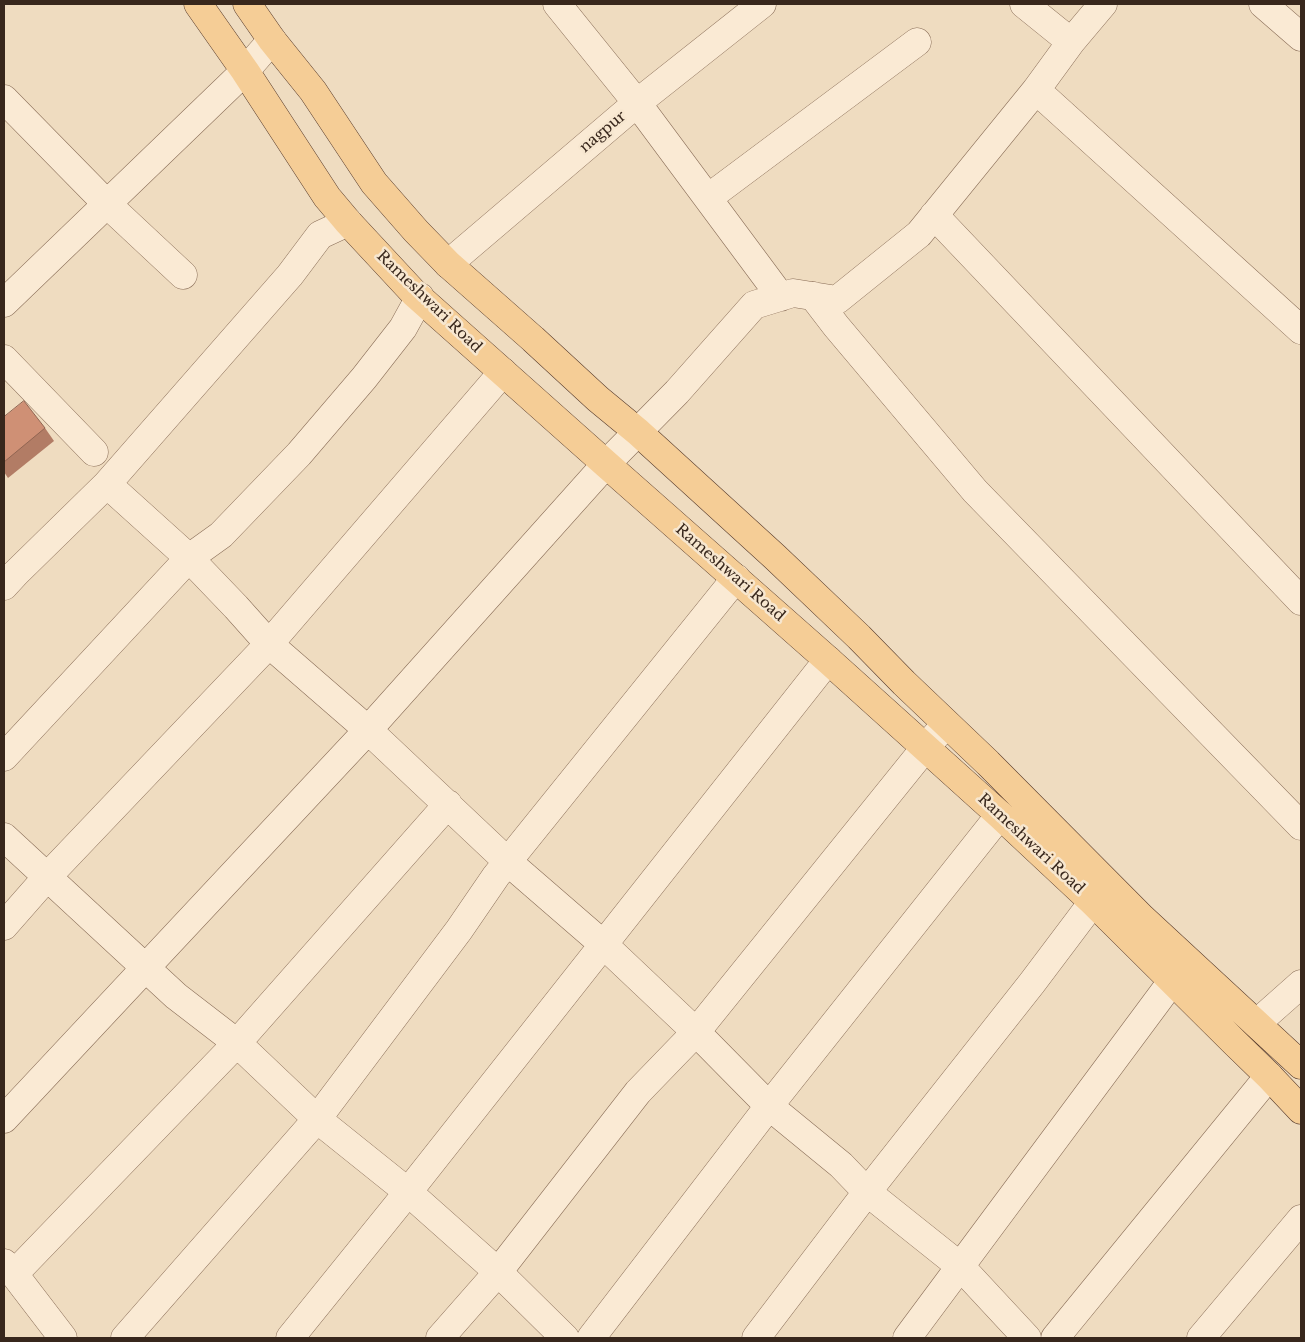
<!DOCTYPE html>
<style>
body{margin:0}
#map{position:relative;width:1305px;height:1342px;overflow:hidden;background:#efdcc0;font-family:"Libre Baskerville",serif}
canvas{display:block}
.frame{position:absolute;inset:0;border:5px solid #38271c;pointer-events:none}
</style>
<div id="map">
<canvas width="1305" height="1342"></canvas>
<div class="frame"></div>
</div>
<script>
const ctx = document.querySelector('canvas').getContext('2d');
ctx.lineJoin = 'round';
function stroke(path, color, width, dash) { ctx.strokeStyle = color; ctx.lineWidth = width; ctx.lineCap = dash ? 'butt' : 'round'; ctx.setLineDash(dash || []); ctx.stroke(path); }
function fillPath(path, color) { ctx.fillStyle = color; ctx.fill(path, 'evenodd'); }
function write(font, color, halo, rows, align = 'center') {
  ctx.font = font + ' "Libre Baskerville",serif'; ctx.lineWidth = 5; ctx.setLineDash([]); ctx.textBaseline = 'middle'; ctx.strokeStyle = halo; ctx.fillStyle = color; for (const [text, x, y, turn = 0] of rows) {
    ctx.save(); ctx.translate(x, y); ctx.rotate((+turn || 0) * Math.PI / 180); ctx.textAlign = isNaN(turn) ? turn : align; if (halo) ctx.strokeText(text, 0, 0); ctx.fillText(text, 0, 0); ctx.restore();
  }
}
const minor = new Path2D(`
 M557,4L637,103L781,297
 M1024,4L1071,42
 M1263,4L1301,37
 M1036,90L1301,330
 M4,99L107,204L183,275
 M708,198L917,42
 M934,215L1301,601
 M448,264L637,103L762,4
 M813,296L836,326L975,491L1301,826
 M4,303L245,71L272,40
 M4,359L94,452
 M107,484L189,558L236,607L269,644L368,730L507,861L604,945L696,1032L769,1106L841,1165L867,1192L756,1338
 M4,586L16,573L107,484L290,275L320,235L348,222
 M4,757L189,558L221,535L299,454L364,378L403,328L420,297
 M4,837L176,996L237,1043L317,1119L408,1192L498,1272L565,1338
 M4,926L47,877L269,644L503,372
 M1257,1023L1301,984
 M4,1119L368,730L606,464L677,392L754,305L793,293L837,300L919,234L1036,90L1071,42L1103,4
 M4,1263L14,1274L63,1338
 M14,1274L237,1043L448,804
 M125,1338L317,1119L459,930L496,876L736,578
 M290,1338L408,1192L828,660
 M440,1338L498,1272L638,1092L696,1032L925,748L946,724
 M591,1338L769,1106L1000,815
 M907,1338L1173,980L1188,964
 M1027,1338L961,1267L867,1192L1032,983L1093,902
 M1055,1338L1269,1076
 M1201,1338L1301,1219`);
const major = new Path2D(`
 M198,4L245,71L327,197L348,222L414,293L606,464L828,660L1000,815L1093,902L1234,1042L1269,1076L1301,1110
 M247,4L272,40L313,91L374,183L416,231L448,264L533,339L598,399L638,432L775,557L859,637L904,683L988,763L1142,918L1301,1065`);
const wall = new Path2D(`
 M4,417L45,428L54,441L8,478L4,472Z`);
const building = new Path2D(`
 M24,401L45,428L4,462V417Z`);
const streetNames = [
 ["nagpur",603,132,-40],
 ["Rameshwari Road",429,302,44],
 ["Rameshwari Road",730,573,41],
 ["Rameshwari Road",1031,844,43]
];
stroke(minor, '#896d57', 29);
stroke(major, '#573b2c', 29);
stroke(minor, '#faead4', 28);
stroke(major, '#f5cd96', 28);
fillPath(wall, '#b27c65');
fillPath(building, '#cf9075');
stroke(building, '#916552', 1);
write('15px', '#38271c', '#f7e7d0', streetNames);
</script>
